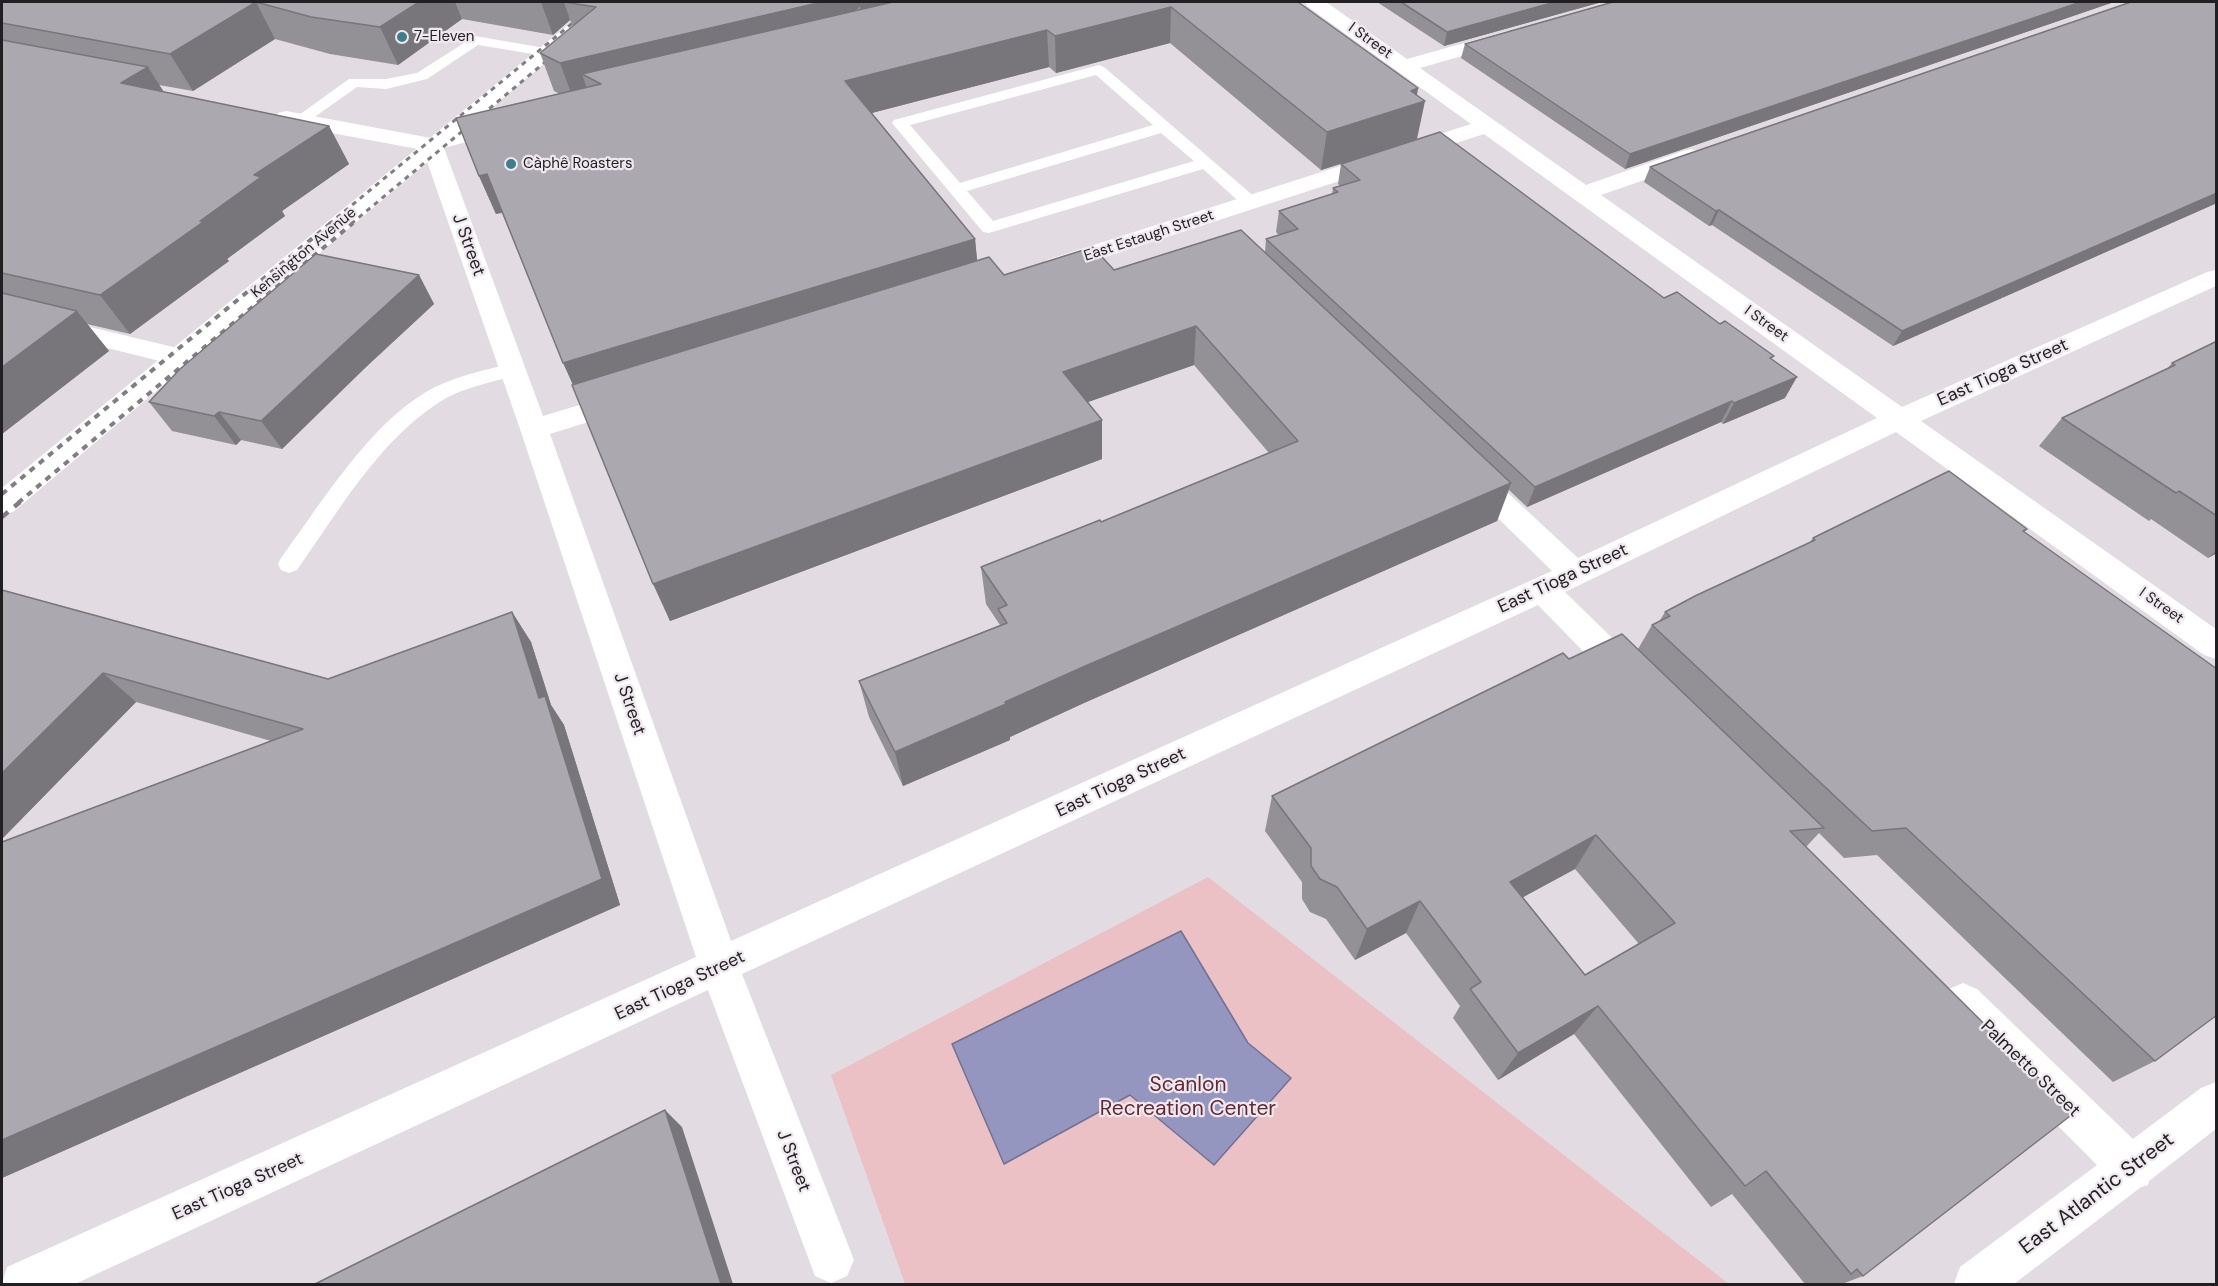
<!DOCTYPE html>
<meta charset="utf-8">
<style>
body{margin:0}
#map{position:relative;width:2218px;height:1286px;overflow:hidden;background:#e2dce2;font-family:"DM Sans",sans-serif}
canvas{display:block}
.frame{position:absolute;inset:0;border:3px solid #211f21;pointer-events:none}
</style>
<div id="map">
<canvas width="2218" height="1286"></canvas>
<div class="frame"></div>
</div>
<script>
const ctx = document.querySelector('canvas').getContext('2d');
ctx.lineJoin = 'round';
function fillPath(path, color) { ctx.fillStyle = color; ctx.fill(path, 'evenodd'); }
function stroke(path, color, width, dash) { ctx.strokeStyle = color; ctx.lineWidth = width; ctx.lineCap = dash ? 'butt' : 'round'; ctx.setLineDash(dash || []); ctx.stroke(path); }
function write(font, color, halo, rows, align = 'center') {
  ctx.font = font + ' "DM Sans",sans-serif'; ctx.lineWidth = 4.5; ctx.setLineDash([]); ctx.textBaseline = 'middle'; ctx.strokeStyle = halo; ctx.fillStyle = color; for (const [text, x, y, turn = 0] of rows) {
    ctx.save(); ctx.translate(x, y); ctx.rotate((+turn || 0) * Math.PI / 180); ctx.textAlign = isNaN(turn) ? turn : align; if (halo) ctx.strokeText(text, 0, 0); ctx.fillText(text, 0, 0); ctx.restore();
  }
}
const green = new Path2D(`
 M1208,877L1729,1284H905L831,1075Z`);
const water = new Path2D(`
 M1181,931L1248,1043L1291,1078L1214,1165L1130,1095L1004,1164L952,1044Z`);
const service = new Path2D(`
 M475,36L545,48L552,52L545,56L478,45L427,79L386,89L357,87L306,123H294L292,120L349,79H386L417,73Z
 M1099,65L1104,67L1257,199L1260,203L1257,207H1245L1203,169L989,233L983,232L892,123L894,120ZM1096,75L1153,125L960,183L910,125ZM1161,133L1194,161L993,221L967,191Z
 M513,363L520,364L523,369L520,374C494,382 462,387 438,403C378,442 338,512 297,570L289,573L281,570L278,564L281,558C320,505 368,426 426,392C451,377 485,370 513,363Z`);
const minor = new Path2D(`
 M1305,2H1326L1407,59L1507,31L1514,33L1517,37L1514,41L1420,68L1586,185L1683,151L1691,149L1699,151L1702,156L1699,161L1601,195L1902,407L2207,272L2216,270V286L1921,421L2216,629V659L2204,655L1896,432L1565,592L1642,667L1647,677L1642,687L1630,691L1618,687L1538,605L742,974L854,1260L847,1276L831,1283L815,1276L708,990L75,1284H2L7,1267L696,957L520,429L423,150L278,123L275,118L278,113L286,111L431,138L507,117L515,119L518,124L515,129L444,148L543,416L626,391L636,393L640,400L636,407L550,434L731,941L1552,571L1460,481L1455,474L1460,467L1470,464L1480,467L1578,558L1877,418L1484,134L1065,270L1056,272L1047,270L1044,265L1047,260L1471,124L1307,6Z
 M2,306L190,351L193,357L190,363L180,366L2,322Z
 M1963,983L1977,989L2133,1139L2201,1088L2216,1082V1129L2149,1181L2148,1185L2141,1187L2014,1284H1954L1960,1267L2097,1165L1949,1017L1943,1003L1949,989Z`);
const tertiary = new Path2D(`
 M596,2H617L13,512L2,515V488Z`);
const railFar2 = new Path2D(`
 M329,224L598,2
 M351,224L556,53`);
const railFar1 = new Path2D(`
 M2,494L331,223
 M18,503L353,223`);
const rail = new Path2D(`
 M2,517L20,502`);
const wall = new Path2D(`
 M2,2H1298L1418,88L1417,95V139L1664,298L1772,359L1785,398L1723,424L1721,422L1527,507L1509,490L1497,521L1084,703L1010,737V740L903,786L869,717L859,681L1000,625L986,604L981,567L1101,522L1269,453L1194,365L1088,402L1102,459L670,621L502,213L496,214L479,176L560,94L554,91L540,53L573,26L570,20L553,35L462,19L398,65L330,54L275,39L193,91L159,85L164,92L329,126L349,164L282,211L285,216L227,259L229,261L130,334L87,324L109,351L2,434ZM1170,43L1321,170L1341,164L1338,184L1340,186L1333,188L1332,194L1279,211L1276,232L1279,235L1266,239L1265,252L1114,270L1004,275L977,261L975,239L872,113L1049,67L1056,73Z
 M1377,2H1602L1444,46Z
 M1613,2H2114L1625,169L1461,58L1465,44Z
 M2217,2V203L1893,346L1712,225L1709,226L1644,182L1650,167Z
 M419,275L434,304L366,367L282,449L241,440L236,445L172,431L149,402Z
 M2217,341V555L2215,554L2208,558L2151,519L2149,521L2039,446L2062,418L2167,369L2172,363Z
 M2027,529L2024,532L2155,1061L2113,1082L1877,855L1844,858L1819,833L1806,847L1863,1276L1842,1284H1805L1732,1194L1711,1207L1574,1034L1498,1080L1453,1018L1460,1006L1406,933L1355,960L1326,919L1310,912L1302,899V882L1265,831L1272,796L1638,649L1652,625L1659,622L1665,612L1810,542L1813,538ZM1575,869L1639,944L1585,975L1523,897Z
 M2,590L328,679L512,612L531,642L551,705L564,725L620,905L2,1178V842L271,741L136,702L2,839Z`);
const shadedWall = new Path2D(`
 M256,2L275,39L193,91L170,54Z
 M419,2H455L462,19L398,65L380,27Z
 M541,2H593H564L570,20L553,35Z
 M822,2H984L864,30L860,6L828,39L601,84L582,74L590,97L574,101L560,63Z
 M1555,2H1602L1444,46L1447,32Z
 M2081,2H2114L1625,169L1630,154Z
 M1171,7L1170,43L1056,73L1055,36Z
 M1047,30L1049,67L852,118L845,81Z
 M148,67L172,105L121,83Z
 M1418,88L1415,104L1425,101L1417,139L1321,170L1327,132L1411,91Z
 M329,126L349,164L282,211L285,216L227,259L229,261L130,334L100,295L200,221L254,175Z
 M487,174L504,212L496,214L479,176Z
 M2217,193V203L1893,346L1902,331Z
 M1719,210L1712,225L1709,226L1716,211Z
 M975,239L979,279L581,402L563,363Z
 M419,275L434,304L366,367L282,449L261,421L349,339Z
 M77,311L109,351L2,434V367Z
 M1196,326L1194,365L1065,410L1063,372Z
 M1797,377L1785,398L1723,424L1734,403Z
 M1732,401L1721,422L1527,507L1535,487Z
 M219,412L241,440L236,445L214,416Z
 M1102,420V459L670,621L653,584Z
 M1511,483L1497,521L1084,703L1010,737V740L903,786L895,752L1083,667Z
 M2217,550V553L2208,558Z
 M512,612L531,642L551,705L564,725L620,905L2,1178V1140L539,698Z
 M103,673L136,702L2,839V773Z
 M1596,835L1575,869L1492,914L1510,882Z
 M1420,901L1406,933L1355,960L1367,929Z
 M1598,1006L1574,1034L1498,1080L1518,1053Z
 M665,1110L682,1127L733,1284H721Z`);
const building = new Path2D(`
 M2,2H419L380,27L311,17L256,2L170,54L2,23Z
 M564,2H822L560,63L540,53L596,7Z
 M893,2H1298L1418,88L1411,91L1425,101L1327,132L1171,7L1055,36L1047,30L845,81L975,239L563,363L487,174L479,176L456,118L601,84L582,74Z
 M1401,2H1555L1447,32Z
 M1613,2H2081L1630,154L1465,44Z
 M2131,2H2217V193L1902,331L1719,210L1716,211L1650,167Z
 M2,40L148,67L121,83L329,126L254,175L261,177L200,221L203,222L100,295L2,273Z
 M1440,132L1664,298L1677,292L1720,324L1725,321L1774,356L1770,358L1797,377L1734,403L1732,401L1535,487L1266,239L1298,229L1279,211L1338,192L1333,188L1360,180L1341,164Z
 M1241,230L1511,483L1083,667L1005,702L1006,704L895,752L859,681L1007,623L998,609L1007,605L981,567L1100,520L1101,522L1298,441L1196,326L1063,372L1102,420L653,584L572,385L989,257L1004,275L1093,247L1114,270Z
 M316,254L419,275L349,339L261,421L219,412L214,416L149,402L180,369Z
 M2,293L77,311L2,367Z
 M2217,341V516L2179,491L2176,493L2062,418L2175,365L2172,363Z
 M1949,471L2027,529L2023,531L2217,669V1015L2155,1061L1906,828L1872,831L1652,625L1670,616L1665,612L1695,596L1815,540L1813,538Z
 M2,590L328,679L512,612L539,698L545,696L602,879L2,1140V842L303,729L103,673L2,773Z
 M1622,634L1824,828L1790,831L2074,1113L1863,1276L1857,1269L1851,1274L1766,1171L1745,1186L1598,1006L1518,1053L1470,989L1481,982L1420,901L1367,929L1337,887L1320,879L1311,866V848L1272,796L1563,653L1569,659ZM1596,835L1675,923L1585,975L1510,882Z
 M665,1110L721,1284H315Z`);
const markers = [
 [402,37,6,"#3c7e90"],
 [511,164,6,"#3c7e90"]
];
const farPoinames = [
 ["7-Eleven",414,37],
 ["Càphê Roasters",523,164]
];
const farStreetnames = [
 ["I Street",1370,41,36],
 ["East Estaugh Street",1149,236,-18],
 ["Kensington Avenue",304,253,-40],
 ["I Street",1766,324,36],
 ["I Street",2161,606,35]
];
const streetNames = [
 ["J Street",468,245,70],
 ["East Tioga Street",2003,373,-24],
 ["East Tioga Street",1563,579,-25],
 ["J Street",629,704,71],
 ["East Tioga Street",1121,783,-25],
 ["East Tioga Street",680,986,-25],
 ["Palmetto Street",2030,1069,44],
 ["J Street",793,1161,69],
 ["East Tioga Street",238,1187,-24]
];
const nearParknames = [
 ["Scanlon",1188,1085],
 ["Recreation Center",1188,1109]
];
const nearStreetnames = [
 ["East Atlantic Street",2097,1194,-37]
];
fillPath(green, '#ebc1c6');
fillPath(water, '#9496bf');
stroke(water, '#727290', 1.5);
fillPath(service, '#fff');
fillPath(minor, '#fff');
fillPath(tertiary, '#fff');
stroke(railFar2, '#817d81', 3, [5, 5]);
stroke(railFar1, '#817d81', 4, [6, 6]);
stroke(rail, '#817d81', 4.5, [8, 8]);
fillPath(wall, '#939096');
fillPath(shadedWall, '#78767a');
fillPath(building, '#aba8af');
stroke(building, '#78767a', 1.5);
for (const [x, y, r, color] of markers) { const dot = new Path2D(); dot.arc(x, y, r, 0, 2 * Math.PI); ctx.fillStyle = color; ctx.fill(dot); stroke(dot, '#efe9ef', 2); }
write('15px', '#211f21', '#efe9ef', farPoinames, 'left');
write('15px', '#211f21', '#efe9ef', farStreetnames);
write('18px', '#211f21', '#efe9ef', streetNames);
write('21px', '#652734', '#efe9ef', nearParknames);
write('21px', '#211f21', '#efe9ef', nearStreetnames);
</script>
